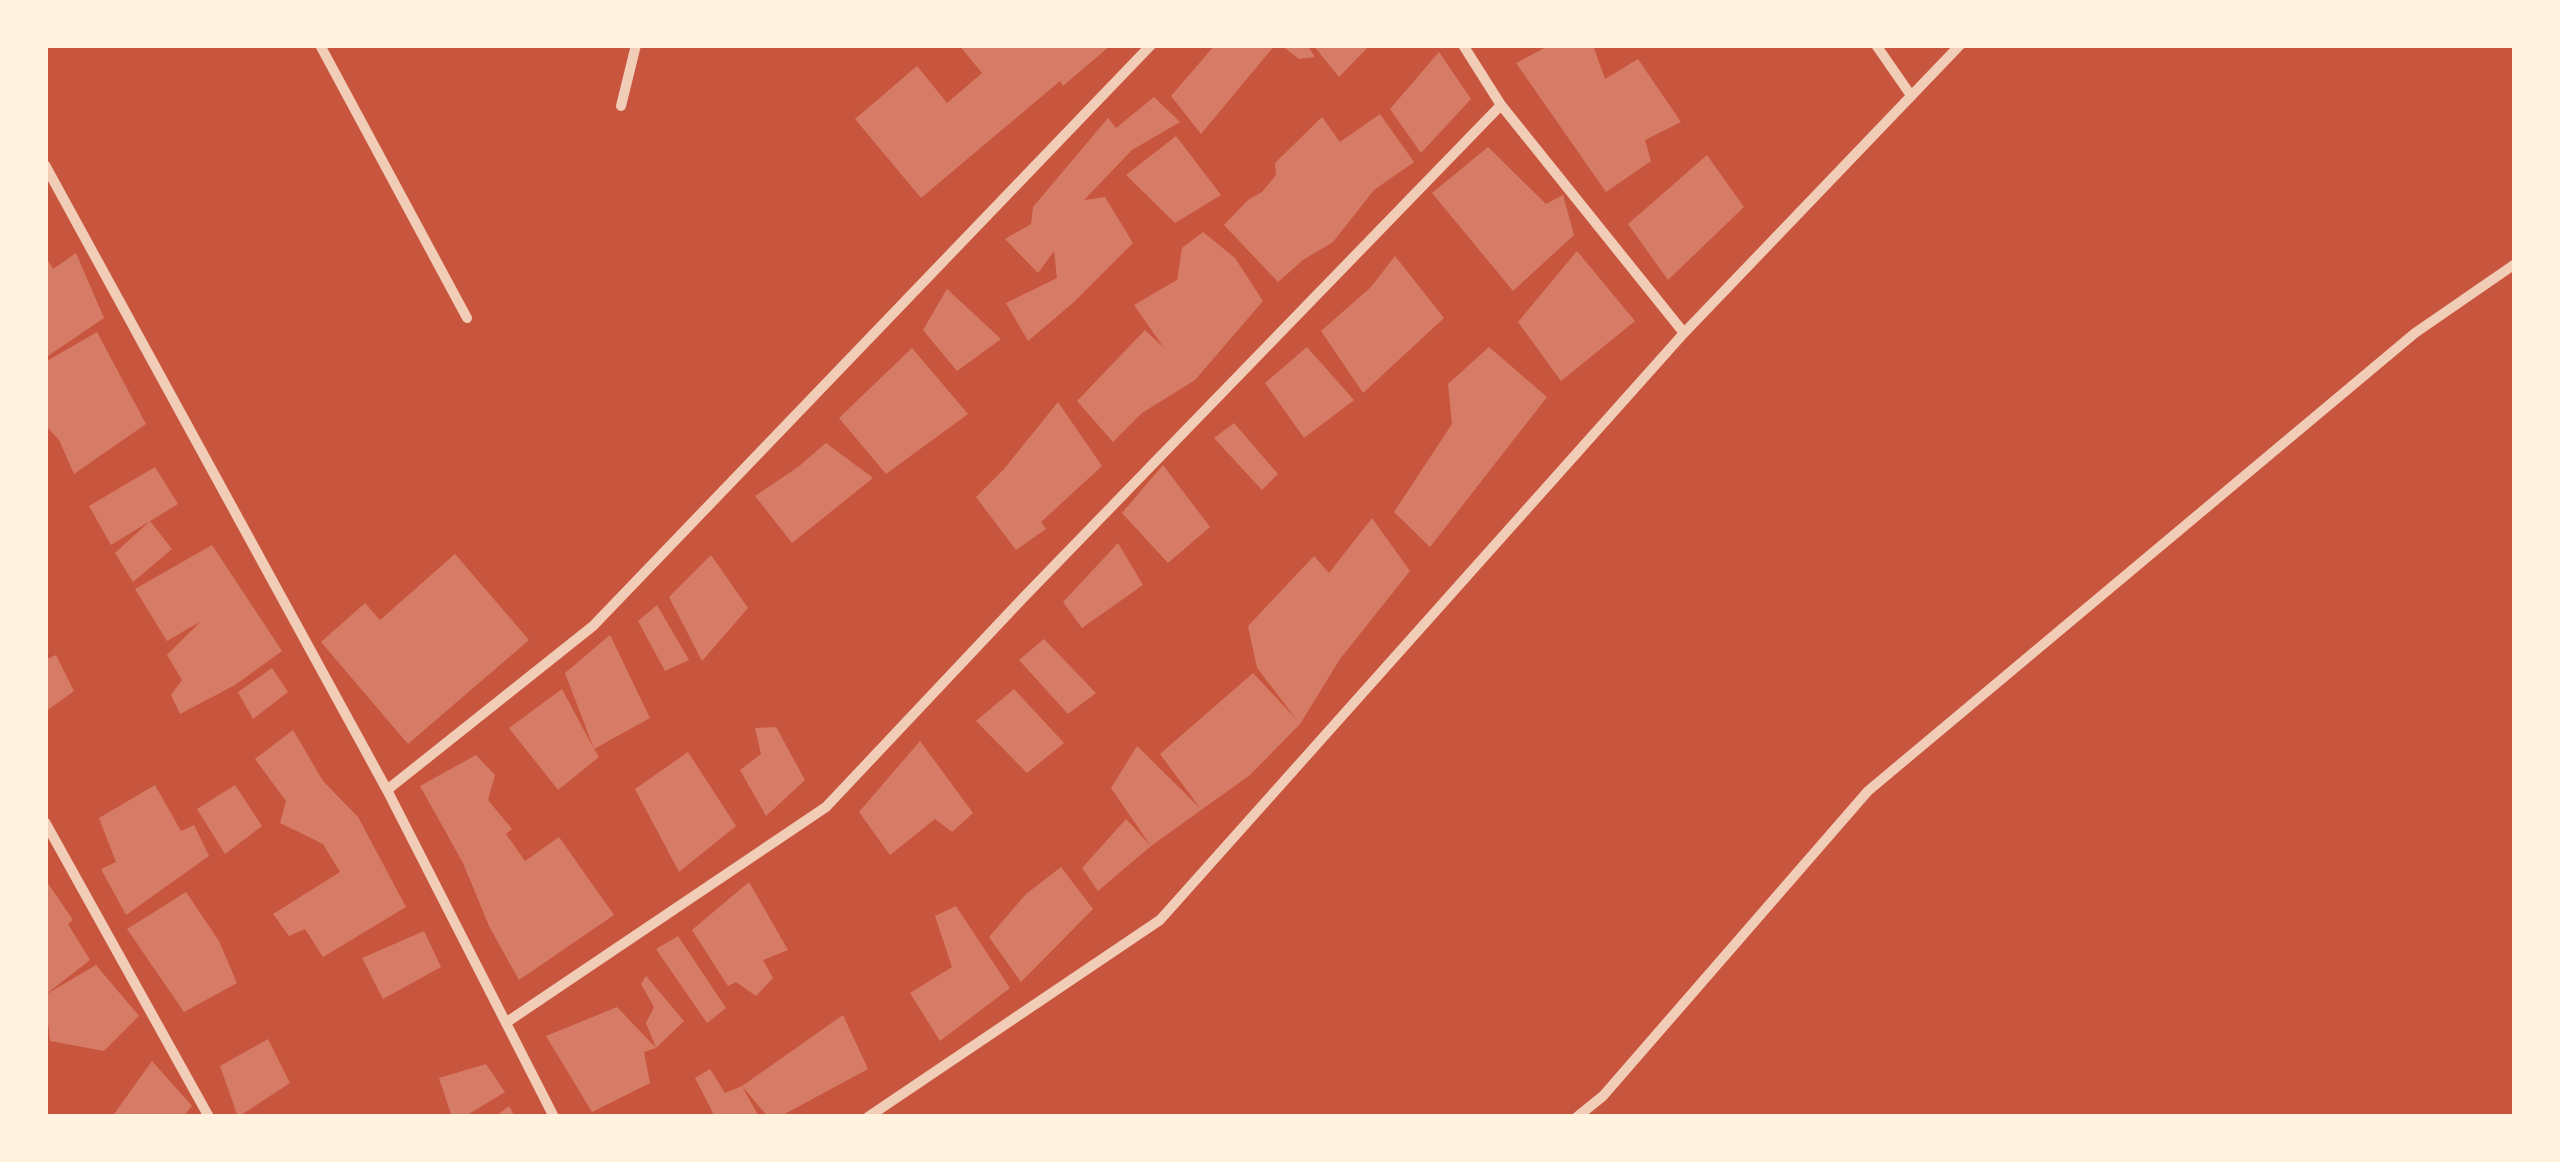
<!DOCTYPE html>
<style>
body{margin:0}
#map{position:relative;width:2560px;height:1162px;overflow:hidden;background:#c8553d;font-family:Lato,sans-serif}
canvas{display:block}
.frame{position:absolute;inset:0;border:48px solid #fff3e0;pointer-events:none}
</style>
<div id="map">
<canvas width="2560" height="1162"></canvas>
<div class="frame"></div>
</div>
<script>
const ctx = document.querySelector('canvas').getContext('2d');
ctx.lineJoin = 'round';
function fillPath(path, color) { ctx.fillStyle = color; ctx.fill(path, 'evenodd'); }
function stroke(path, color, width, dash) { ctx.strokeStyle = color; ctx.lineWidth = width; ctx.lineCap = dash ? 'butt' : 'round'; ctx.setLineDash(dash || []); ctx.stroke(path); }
const building = new Path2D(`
 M959,45H1111L1063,86L1060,81L921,198L855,119L917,66L947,103L982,73Z
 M1215,45H1275L1201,134L1171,96Z
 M1281,45H1307L1315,57L1299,59Z
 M1313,45H1370L1339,77Z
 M1550,45H1593L1605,79L1638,59L1681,122L1645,140L1651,161L1606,192L1516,63Z
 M1439,52L1471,99L1421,153L1390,109Z
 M1154,97L1180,122L1132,150L1084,200L1105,197L1133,243L1074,302L1028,341L1006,303L1057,278L1054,251L1038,273L1005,239L1031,224L1033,207L1108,118L1116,128Z
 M1380,114L1414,162L1374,190L1333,242L1303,260L1278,282L1224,225L1248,200L1262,192L1276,175L1275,163L1322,117L1340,142Z
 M1176,136L1221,195L1175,223L1126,175Z
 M1488,147L1546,204L1563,195L1574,235L1513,291L1432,193Z
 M1707,155L1744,207L1668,280L1628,224Z
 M1203,232L1235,258L1263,301L1195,380L1142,413L1113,442L1077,401L1145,330L1164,348L1134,305L1177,280L1182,248Z
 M1577,251L1635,321L1561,381L1518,322Z
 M76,253L104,318L45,358V256L53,269Z
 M1395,256L1444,318L1363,393L1321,331L1371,287Z
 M947,289L1001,339L957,371L923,330Z
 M97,332L146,424L74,474L59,440L45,425V362Z
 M1307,347L1354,400L1304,438L1265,383Z
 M1489,347L1547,397L1430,547L1394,512L1452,424L1448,384Z
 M912,348L968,414L886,474L839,418Z
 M1058,402L1102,466L1041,522L1046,529L1016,550L976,497L1004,469Z
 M1234,423L1278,474L1262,490L1214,438Z
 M826,443L873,478L792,543L755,496L798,467Z
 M1163,465L1210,527L1168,563L1122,513Z
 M155,467L178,504L111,545L89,506Z
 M1372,518L1410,571L1340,659L1300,724L1250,775L1151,846L1098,891L1082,868L1126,819L1151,846L1111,788L1137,746L1200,808L1160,754L1253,673L1297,720L1257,668L1248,626L1314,556L1329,573Z
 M150,521L172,549L133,582L115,553Z
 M1118,543L1143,585L1082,628L1063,602Z
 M212,545L282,651L235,685L180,714L171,695L182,680L167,655L201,621L167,641L135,589Z
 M455,554L529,640L408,744L321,642L365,603L380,620Z
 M711,555L748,608L702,661L669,597Z
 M657,605L689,660L665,671L638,621Z
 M610,635L650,718L594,749L599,757L558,790L509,728L562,689L594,749L565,673Z
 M1044,639L1096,693L1068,714L1019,660Z
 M56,655L74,691L45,712V660Z
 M272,668L288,692L253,719L238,692Z
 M1014,689L1064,743L1027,773L976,721Z
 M776,727L805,780L766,816L740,770L761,754L755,728Z
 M293,730L323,781L358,817L406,907L323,957L305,929L289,936L273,914L340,872L323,844L280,823L286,801L255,759Z
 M920,741L973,813L952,832L935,819L890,855L859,812Z
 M688,752L736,826L679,872L635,789Z
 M476,755L495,775L488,800L512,829L506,834L525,861L559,837L614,915L519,980L489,926L463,863L420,786Z
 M155,785L181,831L194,825L209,856L126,915L101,869L116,862L99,818Z
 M235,785L262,826L225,854L197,809Z
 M1061,867L1093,909L1021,982L989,937L1026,894Z
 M45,879L73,920L68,924L90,960L45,995Z
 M749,882L788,950L763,960L773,978L756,996L736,982L728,986L692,930Z
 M186,892L219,941L237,983L184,1012L127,929Z
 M956,906L1010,988L940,1041L910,993L952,967L935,916Z
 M424,931L441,967L383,999L362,958Z
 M678,936L726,1008L707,1023L656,949Z
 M96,965L139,1016L104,1051L50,1041L45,995Z
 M646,976L684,1021L656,1048L646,1023L654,1007L641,984Z
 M617,1007L656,1048L644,1052L650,1083L592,1112L546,1036Z
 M843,1015L868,1069L779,1117H768L742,1086Z
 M268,1039L290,1083L238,1117L220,1066Z
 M152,1061L192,1106L183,1117H112Z
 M486,1064L505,1092L464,1117H452L439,1078Z
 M710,1069L725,1093L742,1086L759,1117H706L713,1113L695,1078Z
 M509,1106L515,1117H495Z`);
const minor = new Path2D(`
 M320,45L467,318
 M1463,45L1501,105L1684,333
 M1876,45L1910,94
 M621,106L636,45
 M45,165L387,790L554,1117
 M387,790L593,626L1151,45
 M45,822L209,1117
 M507,1022L826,807L1023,598L1501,105
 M868,1117L1160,920L1684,333L1960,45
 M1577,1117L1603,1096L1868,791L2415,333L2515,264`);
fillPath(building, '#d67c66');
stroke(minor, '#f1ccb7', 10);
</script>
